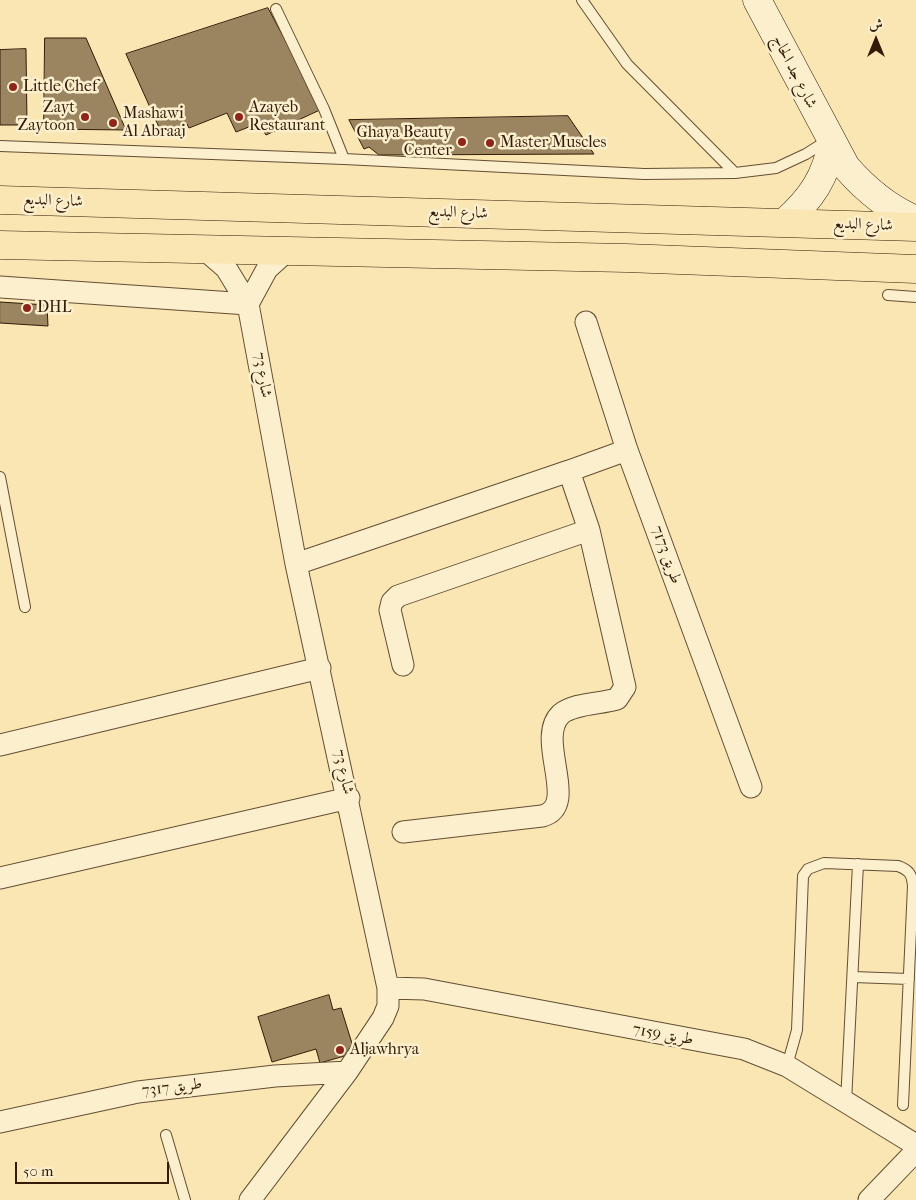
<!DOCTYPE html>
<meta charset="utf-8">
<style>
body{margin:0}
#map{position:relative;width:916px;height:1200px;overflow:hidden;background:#f9e6b3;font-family:"IM FELL French Canon",Amiri,serif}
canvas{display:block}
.north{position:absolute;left:851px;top:15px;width:50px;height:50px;-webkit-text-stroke:4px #fbefce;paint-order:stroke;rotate:0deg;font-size:14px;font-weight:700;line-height:20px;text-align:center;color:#331b07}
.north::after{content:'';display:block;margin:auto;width:18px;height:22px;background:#331b07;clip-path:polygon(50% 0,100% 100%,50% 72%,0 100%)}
.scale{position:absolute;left:15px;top:1162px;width:154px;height:22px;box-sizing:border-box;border:2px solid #331b07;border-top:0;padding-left:6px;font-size:15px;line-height:18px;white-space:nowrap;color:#331b07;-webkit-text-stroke:4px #fbefce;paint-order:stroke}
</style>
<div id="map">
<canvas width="916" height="1200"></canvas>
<div class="north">ش</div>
<div class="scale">50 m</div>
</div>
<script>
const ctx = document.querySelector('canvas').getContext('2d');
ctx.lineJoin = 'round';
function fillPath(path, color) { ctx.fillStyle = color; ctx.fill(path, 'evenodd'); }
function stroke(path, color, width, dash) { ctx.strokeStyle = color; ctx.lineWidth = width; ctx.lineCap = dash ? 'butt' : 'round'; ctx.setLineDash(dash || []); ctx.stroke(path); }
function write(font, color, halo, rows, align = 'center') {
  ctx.font = font + ' "IM FELL French Canon",Amiri,serif'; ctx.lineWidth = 5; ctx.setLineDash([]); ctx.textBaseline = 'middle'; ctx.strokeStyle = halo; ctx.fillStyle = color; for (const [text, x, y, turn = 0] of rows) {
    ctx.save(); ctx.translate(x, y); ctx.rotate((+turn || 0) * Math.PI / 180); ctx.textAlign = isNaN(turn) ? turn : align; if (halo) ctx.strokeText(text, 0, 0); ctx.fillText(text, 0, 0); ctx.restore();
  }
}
const building = new Path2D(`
 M268,8L322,109L266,135L259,123L236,132L227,113L189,128L187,124L162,134L126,54Z
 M45,38H86L126,130L44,129Z
 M26,49L27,125H0V50Z
 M568,116L594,154L379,155L369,147L364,149L349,120Z
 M0,302L47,305L48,326L0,323Z
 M329,995L333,1010L341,1008L355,1053L320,1063L316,1049L272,1062L258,1017Z`);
const lane = new Path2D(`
 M582,0L627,64L735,173
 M276,9L324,109L344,159
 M0,146L344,159L644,174L735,173L776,168L806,154L828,140
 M888,295L916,297
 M0,477L25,607
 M853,977L909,979
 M787,1066L797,1030L803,876L808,869L824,863L898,866C909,870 912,874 913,886L903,1105
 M846,1102L858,864
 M166,1135L185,1200`);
const street = new Path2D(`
 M204,249L226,268L248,304L296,564L388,988V1006L383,1018L347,1072L250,1200
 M0,287L248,304
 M248,304L267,269L287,251
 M586,322L627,450L751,787
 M296,564L569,471
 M403,665L390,610L392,602L398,596L589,530
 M0,745L320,668
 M403,832L542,816C581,806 534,739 561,714C574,703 601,704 617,699L625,687L589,530L569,471L627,450
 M0,878L349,798
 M388,988L424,989L744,1049L787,1066L916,1145
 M0,1122L138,1092L275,1076L347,1072
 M869,1200L916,1151`);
const secondary = new Path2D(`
 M757,0L846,167C866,190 887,208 916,220
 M785,222C811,199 826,177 832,143`);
const primary = new Path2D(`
 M0,200L916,227
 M0,245L626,258L916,269`);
const markers = [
 [13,87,5,"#8f2418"],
 [85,117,5,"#8f2418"],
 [239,117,5,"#8f2418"],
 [113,123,5,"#8f2418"],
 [462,142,5,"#8f2418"],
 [490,143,5,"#8f2418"],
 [27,308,5,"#8f2418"],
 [340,1050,5,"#8f2418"]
];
const streetNames = [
 ["شارع جد الحاج",794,72,63],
 ["شارع البديع",53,201,2],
 ["شارع البديع",458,213,2],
 ["شارع البديع",863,225,2],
 ["شارع 73",262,375,80],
 ["طريق 7173",666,555,70],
 ["شارع 73",343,772,77],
 ["طريق 7159",663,1035,10],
 ["طريق 7317",172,1088,-7]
];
const poiNames = [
 ["Little Chef",23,87],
 ["Zayt",75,108,"right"],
 ["Zaytoon",75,126,"right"],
 ["Azayeb",249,108],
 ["Restaurant",249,126],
 ["Mashawi",123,114],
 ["Al Abraaj",123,132],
 ["Ghaya Beauty",452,133,"right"],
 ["Center",452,151,"right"],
 ["Master Muscles",500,143],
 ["DHL",37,308],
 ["Aljawhrya",350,1050]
];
fillPath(building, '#9a8560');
stroke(building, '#331b07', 1);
stroke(lane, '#644e32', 12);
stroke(street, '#644e32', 23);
stroke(secondary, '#331b07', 29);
stroke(primary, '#331b07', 29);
stroke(lane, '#fbefce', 10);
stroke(street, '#fbefce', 21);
stroke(secondary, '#fbefce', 28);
stroke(primary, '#f9e6b3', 28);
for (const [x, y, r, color] of markers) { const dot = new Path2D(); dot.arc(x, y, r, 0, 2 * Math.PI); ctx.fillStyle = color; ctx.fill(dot); stroke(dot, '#fbefce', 2); }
write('16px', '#331b07', '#fbefce', streetNames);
write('16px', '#331b07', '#fbefce', poiNames, 'left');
</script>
